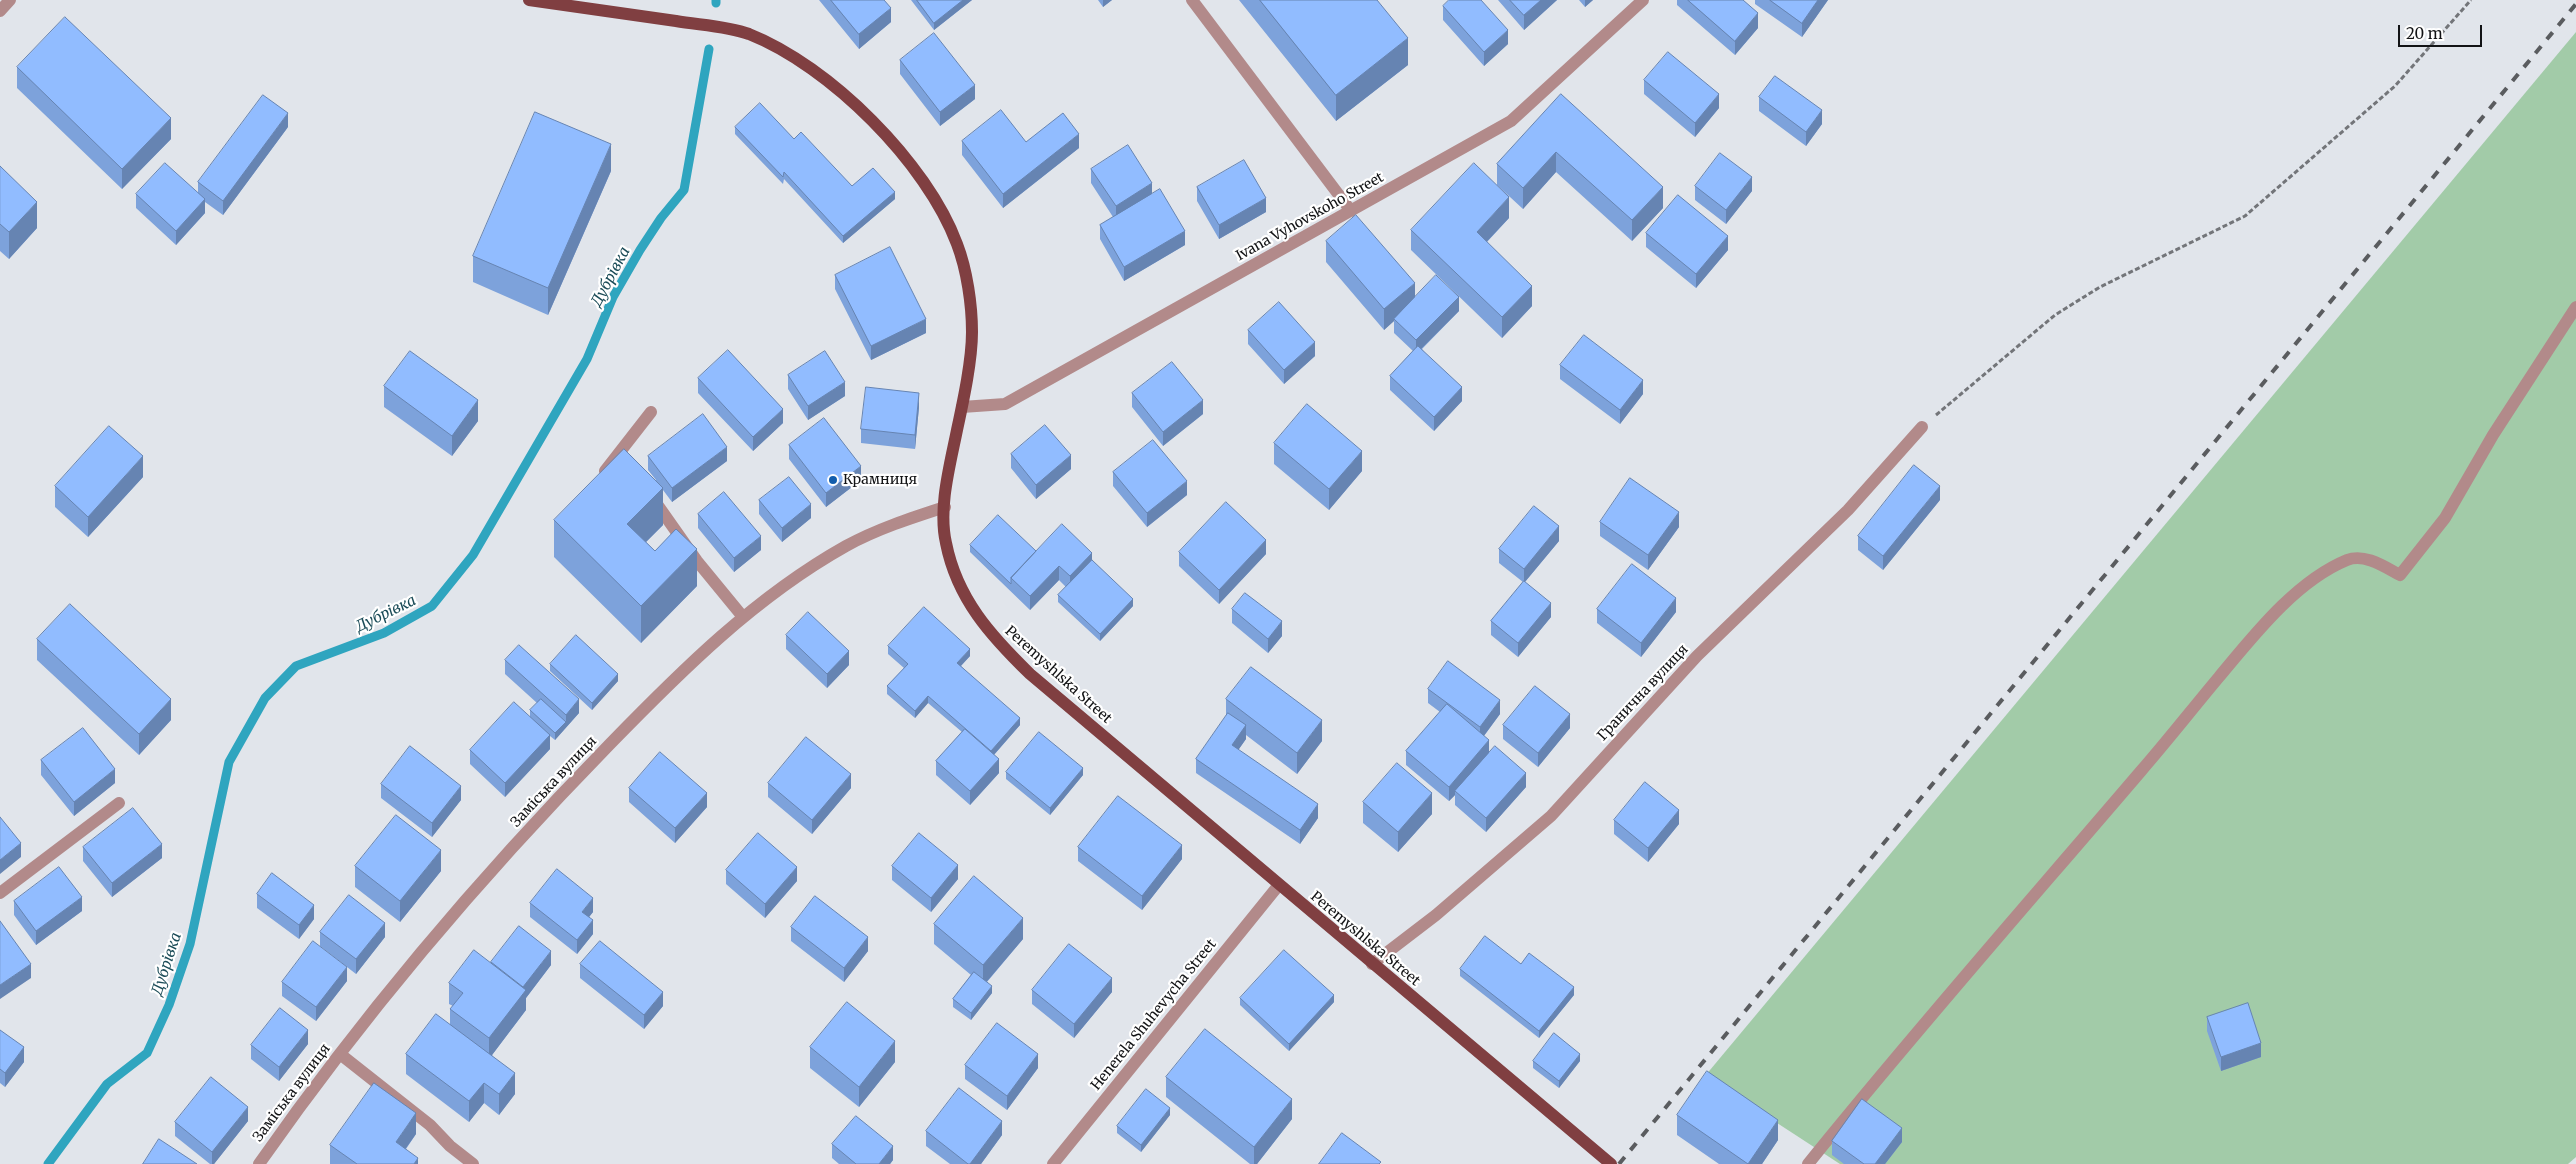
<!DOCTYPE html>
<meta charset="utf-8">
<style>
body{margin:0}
#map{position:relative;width:2576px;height:1164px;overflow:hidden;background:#e1e5eb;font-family:Merriweather,serif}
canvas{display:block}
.scale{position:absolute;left:2398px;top:25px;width:84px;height:22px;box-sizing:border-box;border:2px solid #121315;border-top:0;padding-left:6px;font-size:15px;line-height:18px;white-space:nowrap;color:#121315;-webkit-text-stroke:4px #fff;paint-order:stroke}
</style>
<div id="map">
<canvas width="2576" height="1164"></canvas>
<div class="scale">20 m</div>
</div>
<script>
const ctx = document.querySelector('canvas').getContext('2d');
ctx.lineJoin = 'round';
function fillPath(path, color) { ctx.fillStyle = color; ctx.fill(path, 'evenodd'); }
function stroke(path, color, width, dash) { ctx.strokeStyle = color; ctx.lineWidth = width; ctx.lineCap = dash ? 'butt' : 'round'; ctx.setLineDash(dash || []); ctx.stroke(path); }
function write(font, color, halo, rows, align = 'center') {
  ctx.font = font + ' Merriweather,serif'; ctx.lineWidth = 4.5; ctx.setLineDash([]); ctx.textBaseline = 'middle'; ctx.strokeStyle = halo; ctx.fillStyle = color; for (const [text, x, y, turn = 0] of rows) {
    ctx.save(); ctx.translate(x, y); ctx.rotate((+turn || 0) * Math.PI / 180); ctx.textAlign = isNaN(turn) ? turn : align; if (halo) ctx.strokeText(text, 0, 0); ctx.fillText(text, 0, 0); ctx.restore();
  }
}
const green = new Path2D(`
 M2576,32V1157L2568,1164H1840L1705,1076Z`);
const stream = new Path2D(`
 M716,3V0
 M48,1164L107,1084L147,1053L169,1005L190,944L229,762L265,698L296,666L384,633L432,606L473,555L587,359L613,297L640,250L661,218L684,190L709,49`);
const path = new Path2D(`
 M1936,415L2055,315L2100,287L2245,216L2395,86L2471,0`);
const minor = new Path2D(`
 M1192,0L1351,211
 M0,11L10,0
 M962,407L1005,404L1511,121L1643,0
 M605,471L651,412
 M654,500L697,561L743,617
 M0,893L119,803
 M1372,964L1436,915L1551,816L1697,656L1848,510L1922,427
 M340,1054L430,1125L450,1146L473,1164
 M259,1164C363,1015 482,875 609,745C681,671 755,597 846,546C877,529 911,518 945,507
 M1053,1164L1278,886
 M1808,1164C1916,1030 2030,901 2141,771C2168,740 2193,708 2219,677C2254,635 2296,581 2347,560C2365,553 2385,567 2400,575L2445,518L2493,435L2576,307`);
const major = new Path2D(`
 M529,0C578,7 627,14 676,21C699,25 727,26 749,34C830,66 927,163 957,244C967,270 972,305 972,332C972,361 963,402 957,430C950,465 938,508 946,543C957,599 991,636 1030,674L1611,1164`);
const rail = new Path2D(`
 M1619,1164L2576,4`);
const wall = new Path2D(`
 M819,0H884L891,22L859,49Z
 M911,0H972L934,30Z
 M1098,0H1112L1103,7Z
 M1239,0H1377L1408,65L1336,121Z
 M1498,0H1557L1524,30Z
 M1579,0H1593L1585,7Z
 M1677,0H1743L1758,28L1735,55L1677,5Z
 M1755,0H1828L1802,37L1755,4Z
 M1443,6L1508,44L1484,66L1443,20Z
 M900,60L975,99L940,126L900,74Z
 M17,67L171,139L122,189L17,88Z
 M1644,80L1719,108L1695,137L1644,94Z
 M1561,94L1663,208L1632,241L1556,172L1523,209L1497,185V164Z
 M1759,97L1822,124L1806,146L1759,111Z
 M288,127L223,215L205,202V213L176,245L136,208V194L198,192V182Z
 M735,127L794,139L852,186L895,199L843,243L784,179L783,184L735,134Z
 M962,141L1026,142L1079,148L1003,208L962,155Z
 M0,166L37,228L9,259L0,251Z
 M1091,169L1152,194L1185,245L1124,281L1100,239V225L1113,217L1091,183Z
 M611,171L548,315L473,282V256Z
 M1695,186L1752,191L1726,224L1695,200Z
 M1197,187L1266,212L1219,239L1197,201Z
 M1509,218L1487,242L1532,306L1502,338L1411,250V230Z
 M1646,233L1728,250L1696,288L1646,247Z
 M1326,241L1415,298L1459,311L1422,349L1462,401L1434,431L1390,390V376L1413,351L1394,333V321L1384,330L1326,262Z
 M835,275L926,333L871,360L835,289Z
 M1248,330L1315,356L1284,384L1248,344Z
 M1560,365L1643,394L1620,424L1560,379Z
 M788,375L845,396L808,420L788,389Z
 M698,378L783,423L753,451L698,393Z
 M384,386L478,421L452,456L384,407Z
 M1132,393L1203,414L1163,446L1132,407Z
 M919,407L915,449L861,443V429Z
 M1274,443L1362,471L1329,510L1274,464Z
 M789,445L861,480L826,507L789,459Z
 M1011,454L1071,469L1036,499L1011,468Z
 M648,456L727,461L672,502L663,490V525L646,542L655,551L697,586L641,643L554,557V520L656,480L648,470Z
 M1113,472L1187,495L1147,527L1113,486Z
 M143,477L88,537L55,507V486Z
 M759,500L811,518L782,542L759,514Z
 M1940,500L1883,570L1858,550V536Z
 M698,514L761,550L734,572L698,528Z
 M1600,522L1679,527L1648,570L1600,536Z
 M1559,541L1525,582L1551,617L1518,657L1491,635V621L1523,582L1499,563V549Z
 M970,545L1036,551L1092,560L1133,606L1100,641L1058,602V595L1066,587L1059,580L1030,610L970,552Z
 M1179,552L1266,554L1219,604L1179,566Z
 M1232,609L1282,636L1268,653L1232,623Z
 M1597,609L1676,612L1641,657L1597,623Z
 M786,635L849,665L827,688L786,649Z
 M37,639L171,720L139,755L37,660Z
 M888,646L970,656L961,666L1020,725L994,755L999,773L970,805L936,775V761L962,732L928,703L915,718L887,694V686L904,668L888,654Z
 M505,660L579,713L555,740L550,736V749L505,797L470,764V750L530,717V710L537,703L505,674Z
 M550,664L618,681L592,710L550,671Z
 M1428,689L1500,714L1484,736L1489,752L1526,787L1486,832L1455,805V795L1449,801L1406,765V751L1440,712L1428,703Z
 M1226,699L1322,741L1297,774L1246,735V739L1238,750L1318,818L1300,844L1196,773V759L1226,716Z
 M1503,725L1570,728L1538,767L1503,739Z
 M41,760L115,783L74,816L41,775Z
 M1006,772L1083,775L1050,815L1006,779Z
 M768,783L851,788L812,834L768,797Z
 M381,784L461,800L432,837L381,798Z
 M629,788L707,807L675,843L629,802Z
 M1363,802L1432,814L1398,852L1363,823Z
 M1614,820L1679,824L1648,862L1614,834Z
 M83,847L162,858L112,897L83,861Z
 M1078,847L1182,859L1142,910L1078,861Z
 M355,866L441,871L400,922L355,887Z
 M892,866L958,879L931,912L892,880Z
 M726,870L797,881L765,918L726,884Z
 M257,894L314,919L299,939L257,908Z
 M14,901L82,911L36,945L14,915Z
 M530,903L593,912L589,917L593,934L577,954L530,917Z
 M934,924L1023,939L987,982L992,993L971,1020L953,1007V999L971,975L934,944Z
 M791,927L868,951L844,982L791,941Z
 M320,932L385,937L356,974L320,946Z
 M491,962L551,965L526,998V1010L492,1055L515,1094L499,1115L484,1103L469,1122L406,1074V1054L450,1024V1009L453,1006L449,1004V983L491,963Z
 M580,964L663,1006L644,1029L580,978Z
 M1521,964L1574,995L1539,1038L1460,976V969Z
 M347,981L316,1021L282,996V982Z
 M1032,990L1112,992L1074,1038L1032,1004Z
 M1240,998L1334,1002L1289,1051L1240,1005Z
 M2207,1017L2261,1057L2221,1071L2207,1031Z
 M0,1030L24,1062L5,1087L0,1083Z
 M308,1044L279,1081L251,1059V1045Z
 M810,1047L895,1062L859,1107L810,1068Z
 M1533,1061H1580L1559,1088L1533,1068Z
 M965,1065L1038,1068L1007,1110L965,1079Z
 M1166,1077L1292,1119L1257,1164H1250L1166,1097Z
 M1170,1115L1141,1152L1117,1133V1126Z
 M1677,1115L1778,1140L1762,1164H1719L1677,1135Z
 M248,1121L214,1164H210L175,1136V1122Z
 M926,1131L1002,1135L981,1164H950L926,1146Z
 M416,1134L406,1149L418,1164H330V1145Z
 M1832,1141L1902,1142L1885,1164H1844L1832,1155Z
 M832,1144L893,1160L890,1164H839L832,1158Z`);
const shadedWall = new Path2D(`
 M963,0H972L934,30V23Z
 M1103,0H1112L1103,7Z
 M1541,0H1557L1524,30V15Z
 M1585,0H1593L1585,7Z
 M1818,0H1828L1802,37V23Z
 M891,8V22L859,49V34Z
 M1758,13V28L1735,55V41Z
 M1508,30V44L1484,66V52Z
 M1408,38V65L1336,121V95Z
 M975,85V99L940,126V112Z
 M1719,94V108L1695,137V123Z
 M1822,110V124L1806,146V132Z
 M288,113V127L223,215V201Z
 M171,118V139L122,189V169Z
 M1079,134V148L1003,208V194Z
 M611,144V171L548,315V288Z
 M1556,152V172L1523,209V188Z
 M1752,177V191L1726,224V210Z
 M1152,183V197L1116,220V206Z
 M1663,187V208L1632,241V220Z
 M895,192V199L843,243V236Z
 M1509,197V218L1477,252V232Z
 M1266,198V212L1219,239V225Z
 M205,199V213L176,245V231Z
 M37,202V228L9,259V232Z
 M1185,231V245L1124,281V267Z
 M1728,236V250L1696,288V274Z
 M1415,283V304L1394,319V321L1384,330V309Z
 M1532,286V306L1502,338V317Z
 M1459,297V311L1416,354V340Z
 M926,319V333L871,360V346Z
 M1315,342V356L1284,384V370Z
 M1643,380V394L1620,424V410Z
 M845,382V396L808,420V406Z
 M1462,387V401L1434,431V417Z
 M919,393V407L915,449V435Z
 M478,400V421L452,456V436Z
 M1203,400V414L1163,446V432Z
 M783,409V423L753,451V437Z
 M727,447V461L672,502V488Z
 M1362,451V471L1329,510V489Z
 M1071,455V469L1036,499V485Z
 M143,456V477L88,537V517Z
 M861,466V480L826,507V493Z
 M1187,481V495L1147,527V513Z
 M1940,486V500L1883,570V556Z
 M663,488V525L627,561V524Z
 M811,504V518L782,542V528Z
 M1679,512V527L1648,570V555Z
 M1559,526V541L1524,583V569Z
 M761,536V550L734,572V558Z
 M1266,540V554L1219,604V590Z
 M697,549V586L641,643V606Z
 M1092,553V567L1070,590V576Z
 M1059,566V580L1030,610V596Z
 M1676,598V612L1641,657V643Z
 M1133,599V606L1100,641V634Z
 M1551,603V617L1518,657V643Z
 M1282,621V636L1268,653V639Z
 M970,649V656L957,670V663Z
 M849,651V665L827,688V674Z
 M618,674V681L592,710V703Z
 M928,696V703L915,718V711Z
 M171,699V720L139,755V734Z
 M579,699V713L555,740V733L566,722V715Z
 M1500,700V714L1480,741V727Z
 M1570,714V728L1538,767V753Z
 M1020,718V725L991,758V751Z
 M1322,720V741L1297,774V753Z
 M1246,725V739L1232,759V745Z
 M550,735V749L505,797V783Z
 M1489,740V755L1455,791V795L1449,801V787Z
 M999,759V773L970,805V791Z
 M1083,768V775L1050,815V808Z
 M115,769V783L74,816V802Z
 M1526,773V787L1486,832V818Z
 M851,774V788L812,834V820Z
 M461,786V800L432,837V823Z
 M707,793V807L675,843V828Z
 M1432,793V814L1398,852V832Z
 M1318,804V818L1300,844V830Z
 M1679,810V824L1648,862V848Z
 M21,843V857L0,874V860Z
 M162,844V858L112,897V883Z
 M1182,845V859L1142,910V896Z
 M441,850V871L400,922V901Z
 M958,865V879L931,912V898Z
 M797,867V881L765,918V904Z
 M82,897V911L36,945V931Z
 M593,898V912L582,926V912Z
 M314,905V919L299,939V925Z
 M1023,918V939L983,986V965Z
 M593,920V934L577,954V940Z
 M385,923V937L356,974V959Z
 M868,937V951L844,982V968Z
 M551,951V965L526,998V1010L489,1059V1038L523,993V987Z
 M31,964V978L0,999V985Z
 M347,967V981L316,1021V1007Z
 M1112,978V992L1074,1038V1024Z
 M992,986V993L971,1020V1013Z
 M1574,987V995L1539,1038V1031Z
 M663,992V1006L644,1029V1015Z
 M1334,995V1002L1289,1051V1044Z
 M308,1030V1044L279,1081V1067Z
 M895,1041V1062L859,1107V1087Z
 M2261,1043V1057L2221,1071V1057Z
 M24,1047V1062L5,1087V1073Z
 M1038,1054V1068L1007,1110V1096Z
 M1580,1054V1061L1559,1088V1081Z
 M515,1073V1094L499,1115V1094Z
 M484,1083V1103L469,1122V1101Z
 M1292,1099V1119L1257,1164H1254V1147Z
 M248,1107V1121L214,1164H212V1152Z
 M1170,1108V1115L1141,1152V1145Z
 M416,1113V1134L396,1162V1142Z
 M1778,1120V1140L1762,1164H1748Z
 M1002,1121V1135L981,1164H970Z
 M1902,1128V1142L1885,1164H1875Z
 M893,1146V1160L890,1164H879Z
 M418,1158V1164H414Z`);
const building = new Path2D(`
 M831,0H884L891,8L859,34Z
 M917,0H963L934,23Z
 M1260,0H1377L1408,38L1336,95Z
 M1449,0H1481L1508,30L1484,52L1443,6Z
 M1510,0H1541L1524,15Z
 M1688,0H1743L1758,13L1735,41Z
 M1770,0H1818L1802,23Z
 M65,17L171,118L122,169L17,67Z
 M934,33L975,85L940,112L900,60Z
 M1668,52L1719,94L1695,123L1644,80Z
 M1775,76L1822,110L1806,132L1759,97Z
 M1561,94L1663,187L1632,220L1556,152L1523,188L1497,164Z
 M263,95L288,113L223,201L198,182Z
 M760,103L794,139L801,132L852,186L873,168L895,192L843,236L784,172L783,177L735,127Z
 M1001,110L1026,142L1063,113L1079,134L1003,194L962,141Z
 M535,112L611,144L548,288L473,256Z
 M1128,145L1152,183L1116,206L1091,169Z
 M1720,153L1752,177L1726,210L1695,186Z
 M1244,160L1266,198L1219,225L1197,187Z
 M165,163L205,199L176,231L136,194Z
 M1474,163L1509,197L1477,232L1532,286L1502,317L1411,230Z
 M0,166L37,202L9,232L0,224Z
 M1160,189L1185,231L1124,267L1100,225Z
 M1678,195L1728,236L1696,274L1646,233Z
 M1356,215L1415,283L1384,309L1326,241Z
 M890,247L926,319L871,346L835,275Z
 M1436,275L1459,297L1416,340L1394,319Z
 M1279,302L1315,342L1284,370L1248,330Z
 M1584,335L1643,380L1620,410L1560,365Z
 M1418,346L1462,387L1434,417L1390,376Z
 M728,350L783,409L753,437L698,378Z
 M410,351L478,400L452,436L384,386Z
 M825,351L845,382L808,406L788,375Z
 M1172,362L1203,400L1163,432L1132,393Z
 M866,387L919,393L915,435L861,429Z
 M1307,404L1362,451L1329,489L1274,443Z
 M703,414L727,447L672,488L648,456Z
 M824,418L861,466L826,493L789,445Z
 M1045,425L1071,455L1036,485L1011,454Z
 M109,426L143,456L88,517L55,486Z
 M1153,440L1187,481L1147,513L1113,472Z
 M624,449L663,488L627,524L655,551L676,529L697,549L641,606L554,520Z
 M1914,465L1940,486L1883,556L1858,536Z
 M789,477L811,504L782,528L759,500Z
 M1630,478L1679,512L1648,555L1600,522Z
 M724,492L761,536L734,558L698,514Z
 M1226,502L1266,540L1219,590L1179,552Z
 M1534,506L1559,526L1524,569L1499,549Z
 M998,515L1036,551L1011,578V584L970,545Z
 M1062,524L1092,553L1070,576L1059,566L1030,596L1011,578Z
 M1092,560L1133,599L1100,634L1058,595Z
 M1632,564L1676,598L1641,643L1597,609Z
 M1524,581L1551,603L1518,643L1491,621Z
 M1245,593L1282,621L1268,639L1232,609Z
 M70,604L171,699L139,734L37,639Z
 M924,607L970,649L957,663L1020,718L991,751L928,696L915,711L887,686L908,664L888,646Z
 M808,612L849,651L827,674L786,635Z
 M576,635L618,674L592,703L550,664Z
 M519,645L579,699L566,715L505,660Z
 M1448,661L1500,700L1480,727L1428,689Z
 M1251,667L1322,720L1297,753L1226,699Z
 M1535,686L1570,714L1538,753L1503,725Z
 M541,699L566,722L555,733L530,710Z
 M514,702L550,735L505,783L470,750Z
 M1447,704L1489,740L1449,787L1406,751Z
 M1228,713L1246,725L1232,745L1318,804L1300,830L1196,759Z
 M83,728L115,769L74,802L41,760Z
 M965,729L999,759L970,791L936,761Z
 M1039,732L1083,768L1050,808L1006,772Z
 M806,737L851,774L812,820L768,783Z
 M410,746L461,786L432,823L381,784Z
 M1495,746L1526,773L1486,818L1455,791Z
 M660,752L707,793L675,828L629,788Z
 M1397,763L1432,793L1398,832L1363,802Z
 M1645,782L1679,810L1648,848L1614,820Z
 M1118,796L1182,845L1142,896L1078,847Z
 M133,808L162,844L112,883L83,847Z
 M396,815L441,850L400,901L355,866Z
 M0,817L21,843L0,860Z
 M758,833L797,867L765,904L726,870Z
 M919,833L958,865L931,898L892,866Z
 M59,867L82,897L36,931L14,901Z
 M557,869L593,898L582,912L593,920L577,940L530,903Z
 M272,873L314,905L299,925L257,894Z
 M974,876L1023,918L983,965L934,924Z
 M349,895L385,923L356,959L320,932Z
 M815,896L868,937L844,968L791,927Z
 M0,921L31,964L0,985Z
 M519,926L551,951L523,987L491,962Z
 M1485,936L1521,964L1529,953L1574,987L1539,1031L1460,969Z
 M313,941L347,967L316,1007L282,982Z
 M600,941L663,992L644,1015L580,964Z
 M1069,944L1112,978L1074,1024L1032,990Z
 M474,950L526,990L489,1038L450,1009L463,993L449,983Z
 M1284,950L1334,995L1289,1044L1240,998Z
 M974,972L992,986L971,1013L953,999Z
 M847,1002L895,1041L859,1087L810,1047Z
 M2248,1003L2261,1043L2221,1057L2207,1017Z
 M280,1008L308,1030L279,1067L251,1045Z
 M436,1014L515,1073L499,1094L484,1083L469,1101L406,1054Z
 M997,1023L1038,1054L1007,1096L965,1065Z
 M1205,1029L1292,1099L1254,1147L1166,1077Z
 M0,1030L24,1047L5,1073L0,1069Z
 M1554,1033L1580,1054L1559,1081L1533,1061Z
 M1707,1071L1778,1120L1748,1164L1677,1115Z
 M211,1077L248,1107L212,1152L175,1122Z
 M374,1083L416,1113L396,1142L418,1158L414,1164H357L330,1145Z
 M959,1088L1002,1121L970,1164H968L926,1131Z
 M1146,1089L1170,1108L1141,1145L1117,1126Z
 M1862,1099L1902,1128L1875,1164H1864L1832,1141Z
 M856,1116L893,1146L879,1164H856L832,1144Z
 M1342,1133L1381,1162L1379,1164H1319Z
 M159,1139L197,1164H143Z`);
const markers = [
 [833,480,5,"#125dac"]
];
const streetNames = [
 ["Ivana Vyhovskoho Street",1310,217,-29],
 ["Peremyshlska Street",1058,675,42],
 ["Гранична вулиця",1643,693,-47],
 ["Заміська вулиця",554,782,-47],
 ["Peremyshlska Street",1365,939,40],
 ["Henerela Shuhevycha Street",1154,1015,-51],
 ["Заміська вулиця",292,1093,-53]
];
const poiNames = [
 ["Крамниця",843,480]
];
const waterNames = [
 ["Дубрівка",611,277,-62],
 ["Дубрівка",386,614,-26],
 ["Дубрівка",167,964,-72]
];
fillPath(green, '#a2cba8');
stroke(stream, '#2fa5bf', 9);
stroke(path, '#737579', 3, [5, 2.5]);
stroke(minor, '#b28a8a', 12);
stroke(major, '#803f41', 12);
stroke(rail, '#5a5c5f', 4, [9, 9]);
fillPath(wall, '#7da2db');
fillPath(shadedWall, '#6684b2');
fillPath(building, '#91bcff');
stroke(building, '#6684b2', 1);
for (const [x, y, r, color] of markers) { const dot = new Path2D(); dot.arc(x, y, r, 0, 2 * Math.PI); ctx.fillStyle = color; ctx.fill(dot); stroke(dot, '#fff', 2); }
write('14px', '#121315', '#fff', streetNames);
write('14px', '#121315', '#fff', poiNames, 'left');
write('italic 15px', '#1c4c58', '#fff', waterNames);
</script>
